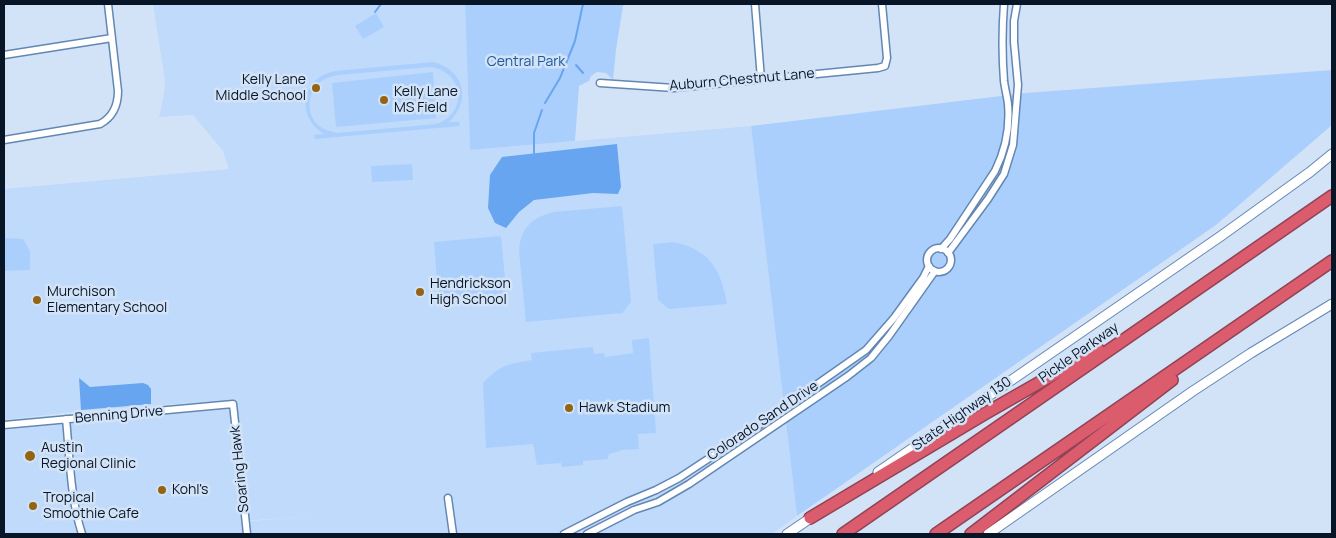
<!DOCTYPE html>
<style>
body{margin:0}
#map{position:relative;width:1336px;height:538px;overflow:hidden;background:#d3e3f7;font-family:Manrope,sans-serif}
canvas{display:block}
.frame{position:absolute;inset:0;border:5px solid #081526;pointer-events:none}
</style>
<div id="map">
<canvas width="1336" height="538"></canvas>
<div class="frame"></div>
</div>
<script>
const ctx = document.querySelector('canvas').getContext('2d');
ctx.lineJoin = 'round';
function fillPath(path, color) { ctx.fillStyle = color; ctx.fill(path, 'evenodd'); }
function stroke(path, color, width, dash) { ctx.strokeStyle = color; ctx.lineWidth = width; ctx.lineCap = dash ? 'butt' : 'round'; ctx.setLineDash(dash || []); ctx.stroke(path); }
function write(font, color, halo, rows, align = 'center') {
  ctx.font = font + ' Manrope,sans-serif'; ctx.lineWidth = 5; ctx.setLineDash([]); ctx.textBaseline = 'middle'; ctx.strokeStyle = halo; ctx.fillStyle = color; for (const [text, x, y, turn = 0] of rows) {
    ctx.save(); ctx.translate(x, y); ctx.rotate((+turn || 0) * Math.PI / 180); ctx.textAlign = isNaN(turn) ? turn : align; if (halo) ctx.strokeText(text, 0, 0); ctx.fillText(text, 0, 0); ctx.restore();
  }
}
const built = new Path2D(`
 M153,4H465L470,150L751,126L797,516L772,534H4V430L229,409L241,522L311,516L243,521L230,400L80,411L4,420V189L229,169L223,151L193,115L159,117L164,94L165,81Z`);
const green = new Path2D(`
 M465,4H626L623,6L616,50L613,80L606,73L597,72L591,76L589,81L579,86L575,141L470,150Z
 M376,13L384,27L363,39L355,26Z
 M433,62C464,69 472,101 449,122H459L460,126L315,139L314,135L324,134C295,116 301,78 335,71ZM430,67C464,71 469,114 436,124L337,133C330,131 324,130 318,125C306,114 307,92 320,82C325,78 332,76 338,75Z
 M1332,70V125L1216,225L797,516L751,126L1026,93Z
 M433,72L436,118L336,127L332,83Z
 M412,164L413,180L372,182L371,166Z
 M622,206L631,302L622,313L526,322L519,252C520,229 531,218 553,212Z
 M501,236L507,299L439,305L434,242Z
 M4,238L23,239L30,251V270L4,271Z
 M673,242C709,249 721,269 727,304L669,309L658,300L653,244Z
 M649,338L656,433L638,434L639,449L621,450L620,451L609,454L608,459L583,461V465L562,467L561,463L537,465L533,444L486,448L483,383C500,365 508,364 532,360L531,353L593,347L594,354L604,353L605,357L633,353L632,340Z`);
const water = new Path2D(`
 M617,144L621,187L618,194L593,193L534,200L519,212L506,228L495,223L488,208L490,175L502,157Z
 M79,378L90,387L143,383L148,385L151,389V404L81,410Z`);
const stream = new Path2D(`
 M375,12L381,4
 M576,65L583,73
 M545,103L560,78L575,41L583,4
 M534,153V133L542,110`);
const minor = new Path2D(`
 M755,4L761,79
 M4,55L112,38
 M600,83L674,88L878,68L885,66L887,58L882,4
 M4,140L100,124C113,117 118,106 118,91L108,4
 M927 260a12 12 0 1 1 24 0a12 12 0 1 1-24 0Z
 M941,249L950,239L995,171C1005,151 1010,127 1008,104C1007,96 1005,89 1004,81C1002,55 1002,30 1004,4
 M948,253L988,199L1004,174L1013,145L1018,85L1014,42V21L1017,4
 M66,419C70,458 70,497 82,534
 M4,425L233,404L247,534
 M448,498L453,534
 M564,534L627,502L656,490L679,478L749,432L866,350L894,318L923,278L929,266
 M587,534L634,510L658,502L689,484L848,376L871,358L889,336L935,271`);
const secondary = new Path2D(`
 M878,472L1221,236L1310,172L1332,154
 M787,534L815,515
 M988,534L1193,391L1251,353L1332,304`);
const motorway = new Path2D(`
 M810,518L986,413L1098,349
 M843,534L1332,196
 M936,534L1332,261
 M971,534L1172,380`);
const markers = [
 [316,88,5,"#946413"],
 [384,100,5,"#946413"],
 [420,292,5,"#946413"],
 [37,300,5,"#946413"],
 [569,408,5,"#946413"],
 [30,456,6,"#946413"],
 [162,490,5,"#946413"],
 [33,506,5,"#946413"]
];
const parkNames = [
 ["Central Park",526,62]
];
const poiNames = [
 ["Kelly Lane",306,80,"right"],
 ["Middle School",306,96,"right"],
 ["Kelly Lane",394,92],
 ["MS Field",394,108],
 ["Hendrickson",430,284],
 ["High School",430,300],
 ["Murchison",47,292],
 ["Elementary School",47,308],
 ["Hawk Stadium",579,408],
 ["Austin",41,448],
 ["Regional Clinic",41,464],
 ["Kohl's",172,490],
 ["Tropical",43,498],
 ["Smoothie Cafe",43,514]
];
const streetNames = [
 ["Auburn Chestnut Lane",742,80,-5],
 ["Pickle Parkway",1079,353,-35],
 ["State Highway 130",962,414,-35],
 ["Benning Drive",119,415,-5],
 ["Colorado Sand Drive",763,421,-34],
 ["Soaring Hawk",240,469,-96]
];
fillPath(built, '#c0dafb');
fillPath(green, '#abcffd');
fillPath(water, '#67a5f0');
stroke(stream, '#67a5f0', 2);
stroke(minor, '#6387b3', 9);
stroke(secondary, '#6387b3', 11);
stroke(motorway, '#904354', 14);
stroke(minor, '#fff', 6);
stroke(secondary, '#fff', 9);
stroke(motorway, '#da5c6d', 11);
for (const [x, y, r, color] of markers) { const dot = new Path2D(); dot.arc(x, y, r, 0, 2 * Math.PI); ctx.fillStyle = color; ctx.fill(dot); stroke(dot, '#d3e3f7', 2); }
write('14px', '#1b589c', '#d3e3f7', parkNames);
write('14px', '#081526', '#d3e3f7', poiNames, 'left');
write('14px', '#081526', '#d3e3f7', streetNames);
</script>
